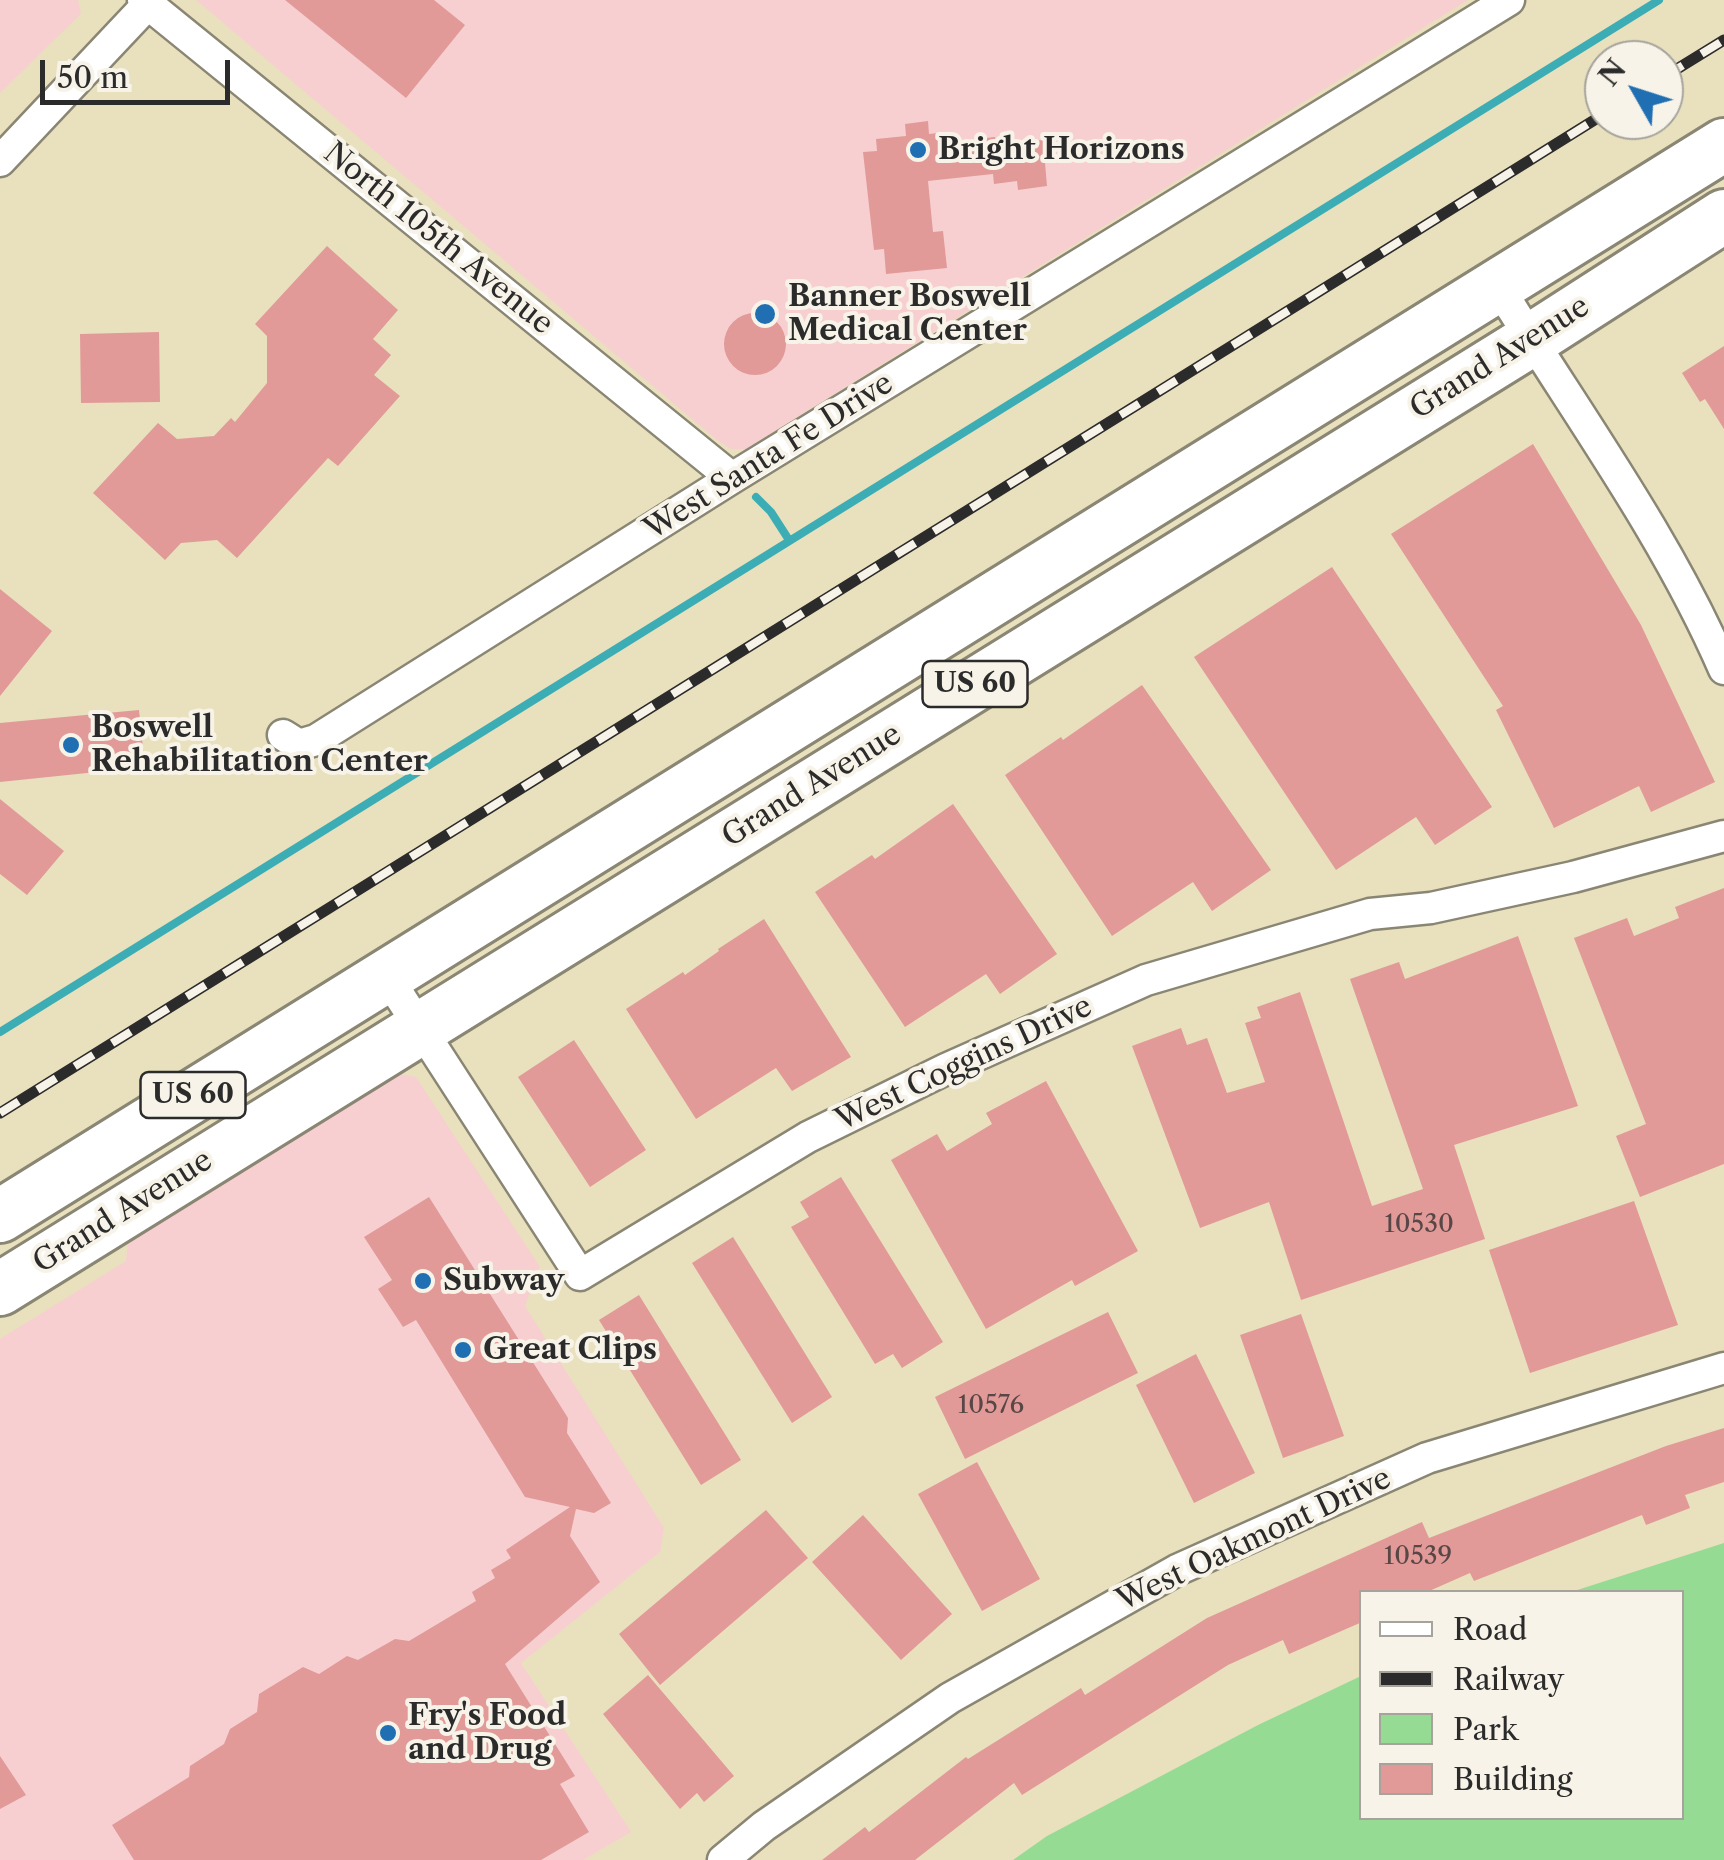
<!DOCTYPE html>
<style>
body{margin:0}
#map{position:relative;width:1724px;height:1860px;overflow:hidden;background:#e9e0bd;font-family:"Libre Caslon Text",serif}
canvas{display:block}
.legend{position:absolute;left:1359px;top:1590px;width:325px;height:230px;box-sizing:border-box;background:#f7f3e8;border:2px solid #a5a39c;margin:0;padding:12px 18px;list-style:none;font-size:30px;color:#2b2b2b}
.legend li{display:flex;align-items:center;gap:20px;height:50px}
.legend b{width:50px;border:2px solid #a5a39c}
.north{position:absolute;left:1584px;top:40px;width:100px;height:100px;box-sizing:border-box;background:#f7f3e8;border:2px solid #a5a39c;border-radius:50%;rotate:309deg;font-size:28px;font-weight:700;line-height:40px;text-align:center;color:#2b2b2b}
.north::after{content:'';display:block;margin:auto;width:35px;height:45px;background:#1f6fb2;clip-path:polygon(50% 0,100% 100%,50% 72%,0 100%)}
.scale{position:absolute;left:40px;top:60px;width:190px;height:45px;box-sizing:border-box;border:5px solid #2b2b2b;border-top:0;padding-left:12px;font-size:30px;line-height:35px;white-space:nowrap;color:#2b2b2b;-webkit-text-stroke:8px #f7f3e8;paint-order:stroke}
</style>
<div id="map">
<canvas width="1724" height="1860"></canvas>
<ul class="legend">
<li><b style="height:12px;background:#fff"></b>Road</li>
<li><b style="height:12px;background:#2b2b2b"></b>Railway</li>
<li><b style="height:28px;background:#96db93"></b>Park</li>
<li><b style="height:28px;background:#e19a98"></b>Building</li>
</ul>
<div class="north">N</div>
<div class="scale">50 m</div>
</div>
<script>
const ctx = document.querySelector('canvas').getContext('2d');
ctx.lineJoin = 'round';
function fillPath(path, color) { ctx.fillStyle = color; ctx.fill(path, 'evenodd'); }
function stroke(path, color, width, dash) { ctx.strokeStyle = color; ctx.lineWidth = width; ctx.lineCap = dash ? 'butt' : 'round'; ctx.setLineDash(dash || []); ctx.stroke(path); }
function write(font, color, halo, rows, align = 'center') {
  ctx.font = font + ' "Libre Caslon Text",serif'; ctx.lineWidth = 8; ctx.setLineDash([]); ctx.textBaseline = 'middle'; ctx.strokeStyle = halo; ctx.fillStyle = color; for (const [text, x, y, turn = 0] of rows) {
    ctx.save(); ctx.translate(x, y); ctx.rotate((+turn || 0) * Math.PI / 180); ctx.textAlign = isNaN(turn) ? turn : align; if (halo) ctx.strokeText(text, 0, 0); ctx.fillText(text, 0, 0); ctx.restore();
  }
}
const built = new Path2D(`
 M0,0H78L81,14L0,93Z
 M196,0H1468L746,449H731L718,441Z
 M395,1073L416,1077L540,1267L525,1306L664,1528L660,1552L521,1663L631,1832L583,1860H0V1339L126,1261L128,1240Z`);
const green = new Path2D(`
 M1724,1543V1860H1013L1047,1836L1258,1725L1361,1676L1362,1818H1682V1592H1571Z`);
const stream = new Path2D(`
 M756,497L771,512L789,540
 M0,1032L1659,0`);
const building = new Path2D(`
 M285,0H434L465,25L406,98Z
 M928,121L929,134L948,132L949,142L995,137L996,145L1043,140L1047,186L1018,190L1017,181L994,184L993,174L928,181L933,232L943,231L947,268L886,274L884,249L874,250L863,152L877,151L876,139L906,136L905,124Z
 M327,246L398,310L373,339L391,355L374,375L400,396L338,466L328,458L237,558L217,540L181,543L165,560L93,493L158,423L177,439L214,436L231,418L235,422L267,383V336L255,324Z
 M724 344a31 31 0 1 1 62 0a31 31 0 1 1-62 0Z
 M159,332L160,402L81,403L80,334Z
 M1724,346V429L1705,399L1700,402L1682,373Z
 M1533,444L1641,625L1715,782L1651,812L1639,786L1554,828L1496,710L1503,706L1391,534Z
 M1332,567L1492,807L1435,845L1416,817L1336,870L1194,657Z
 M0,589L52,631L0,696Z
 M1142,685L1271,870L1212,911L1193,882L1112,936L1005,775L1061,737L1063,740Z
 M139,710L145,767L0,782V723Z
 M0,799L64,851L27,895L0,874Z
 M953,804L1057,954L1000,994L986,974L905,1027L815,892L872,855L875,859Z
 M1724,888V1164L1640,1197L1616,1136L1646,1124L1574,938L1627,918L1634,936L1679,918L1675,907Z
 M764,919L851,1057L792,1091L776,1068L696,1119L626,1009L683,972L685,975L719,951L718,949Z
 M1518,936L1578,1106L1454,1145L1485,1239L1301,1300L1269,1202L1200,1228L1132,1046L1181,1028L1187,1045L1207,1038L1227,1093L1265,1082L1245,1023L1261,1018L1257,1007L1300,992L1372,1206L1423,1189L1350,979L1399,962L1405,979Z
 M574,1040L646,1150L590,1187L518,1077Z
 M1046,1081L1138,1251L1075,1286L1072,1280L986,1329L891,1160L937,1134L947,1151L992,1124L986,1113Z
 M841,1177L943,1342L902,1368L893,1354L875,1364L791,1227L809,1217L800,1202Z
 M429,1197L568,1418L567,1433L611,1503L594,1513L576,1509L570,1536L600,1582L505,1664L575,1776L560,1784L589,1832L541,1860H134L112,1825L189,1777L190,1766L224,1744L230,1729L257,1712L259,1694L303,1667L319,1674L347,1656L358,1660L395,1639L409,1641L476,1601L472,1592L495,1578L491,1570L511,1558L506,1550L570,1507L525,1497L416,1320L403,1327L378,1289L392,1280L364,1237Z
 M1634,1201L1678,1325L1530,1373L1489,1250Z
 M733,1237L832,1397L792,1423L692,1263Z
 M639,1295L741,1460L701,1485L599,1320Z
 M1108,1312L1138,1373L965,1459L935,1397Z
 M1301,1314L1344,1436L1283,1458L1240,1335Z
 M1196,1354L1255,1473L1194,1503L1136,1385Z
 M1724,1428V1482L1685,1495L1690,1508L1646,1525L1642,1515L1474,1581L1470,1573L1427,1592H1362V1622L1289,1654L1283,1640L1228,1665L1022,1795L1014,1783L915,1860H822L865,1827L869,1832L966,1757L968,1759L1081,1688L1085,1695L1207,1618L1422,1522L1429,1538L1666,1446Z
 M977,1462L1040,1579L982,1611L918,1494Z
 M766,1510L808,1558L660,1685L619,1634Z
 M863,1515L952,1614L901,1660L812,1562Z
 M648,1675L734,1776L704,1802L697,1793L680,1809L603,1714Z
 M0,1756L26,1795L0,1809Z`);
const street = new Path2D(`
 M143,0L732,478
 M0,161L148,4
 M1498,286C1575,412 1665,533 1724,669
 M283,735L299,745L316,740L732,478L1509,0
 M386,975L580,1275L808,1137L946,1069L1146,980L1370,914L1431,908L1573,877L1724,836
 M723,1860L764,1826L950,1698L1177,1570L1427,1458L1724,1368`);
const highway = new Path2D(`
 M0,1216L1724,145
 M0,1289L1531,340L1724,216`);
const rail = new Path2D(`
 M1664,77L1724,40
 M0,1113L1604,114`);
const markers = [
 [918,150,10,"#1f6fb2"],
 [765,314,12,"#1f6fb2"],
 [71,745,10,"#1f6fb2"],
 [423,1281,10,"#1f6fb2"],
 [463,1350,10,"#1f6fb2"],
 [388,1733,10,"#1f6fb2"]
];
const numberNames = [
 ["10530",1419,1225],
 ["10576",991,1406],
 ["10539",1418,1557]
];
const shields = [
 [975,684,105],
 [193,1095,105]
];
const shieldNames = [
 ["US 60",975,684],
 ["US 60",193,1095]
];
const poiNames = [
 ["Bright Horizons",938,150],
 ["Banner Boswell",788,297],
 ["Medical Center",788,331],
 ["Boswell",91,728],
 ["Rehabilitation Center",91,762],
 ["Subway",443,1281],
 ["Great Clips",483,1350],
 ["Fry's Food",408,1716],
 ["and Drug",408,1750]
];
const streetNames = [
 ["North 105th Avenue",438,239,39],
 ["Grand Avenue",1500,358,-32],
 ["West Santa Fe Drive",769,457,-32],
 ["Grand Avenue",812,786,-32],
 ["West Coggins Drive",964,1064,-25],
 ["Grand Avenue",123,1212,-32],
 ["West Oakmont Drive",1254,1540,-25]
];
fillPath(built, '#f7cfd1');
fillPath(green, '#96db93');
stroke(stream, '#3cadb4', 8);
fillPath(building, '#e19a98');
stroke(street, '#8a8674', 35);
stroke(highway, '#8a8674', 58);
stroke(street, '#fff', 30);
stroke(highway, '#fff', 52);
stroke(rail, '#2b2b2b', 11);
stroke(rail, '#f7f3e8', 8, [22]);
for (const [x, y, r, color] of markers) { const dot = new Path2D(); dot.arc(x, y, r, 0, 2 * Math.PI); ctx.fillStyle = color; ctx.fill(dot); stroke(dot, '#f7f3e8', 4); }
write('25px', '#584746', null, numberNames);
for (const [x, y, w] of shields) { const box = new Path2D(); box.roundRect(x - w / 2, y - 23, w, 46, 8); ctx.fillStyle = '#f7f3e8'; ctx.fill(box); stroke(box, '#2b2b2b', 2.5); }
write('bold 28px', '#2b2b2b', null, shieldNames);
write('bold 30px', '#2b2b2b', '#f7f3e8', poiNames, 'left');
write('30px', '#2b2b2b', '#f7f3e8', streetNames);
</script>
